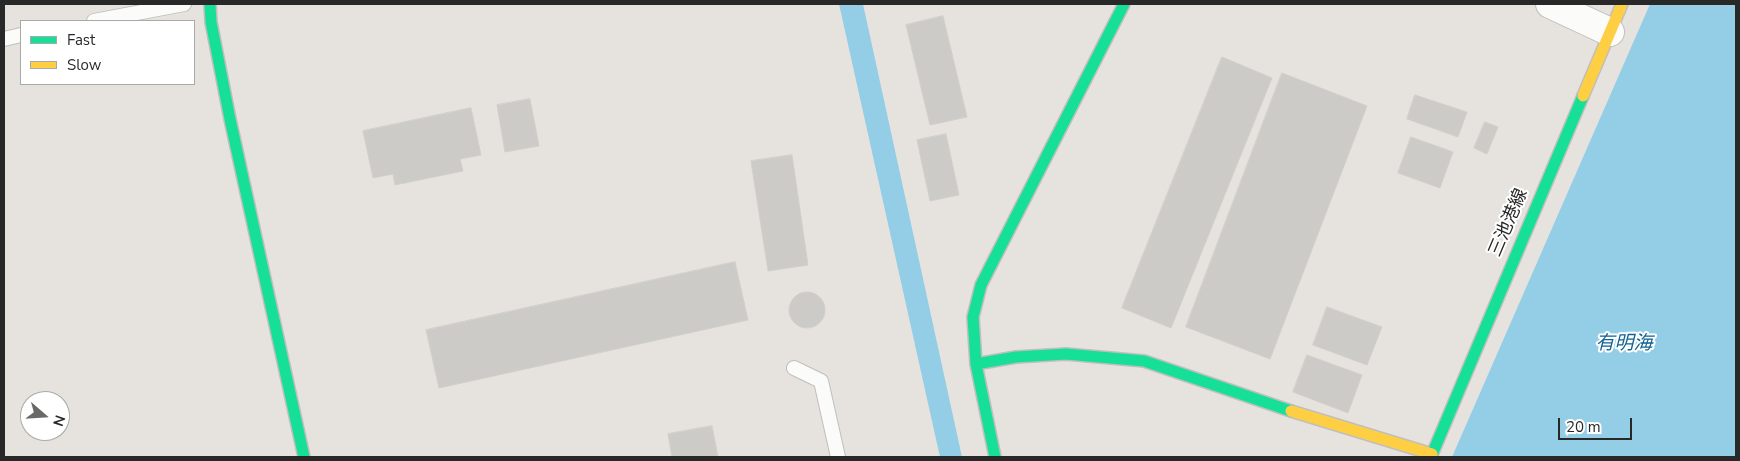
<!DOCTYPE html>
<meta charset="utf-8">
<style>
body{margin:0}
#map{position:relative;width:1740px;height:461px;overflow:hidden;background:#e6e3de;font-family:"Nunito Sans",sans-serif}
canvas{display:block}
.frame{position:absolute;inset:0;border:5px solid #282828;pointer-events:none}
.legend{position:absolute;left:20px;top:20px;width:175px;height:65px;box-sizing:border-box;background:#fff;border:1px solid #a9a9a9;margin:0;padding:6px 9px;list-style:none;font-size:15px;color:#282828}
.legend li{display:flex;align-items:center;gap:10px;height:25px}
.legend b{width:25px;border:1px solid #a9a9a9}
.north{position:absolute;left:20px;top:391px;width:50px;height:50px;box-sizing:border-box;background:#fff;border:1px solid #a9a9a9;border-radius:50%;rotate:109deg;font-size:14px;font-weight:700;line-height:20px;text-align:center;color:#282828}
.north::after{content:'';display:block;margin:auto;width:18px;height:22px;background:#6a6968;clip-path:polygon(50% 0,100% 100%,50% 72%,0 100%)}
.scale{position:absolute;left:1558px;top:418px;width:74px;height:22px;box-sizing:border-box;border:2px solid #282828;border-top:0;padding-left:6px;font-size:15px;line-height:18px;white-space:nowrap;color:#282828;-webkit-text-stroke:4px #fff;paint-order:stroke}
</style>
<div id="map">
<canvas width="1740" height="461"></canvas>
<div class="frame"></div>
<ul class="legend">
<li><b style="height:6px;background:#16e098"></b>Fast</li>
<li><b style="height:6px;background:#ffcf43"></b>Slow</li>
</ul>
<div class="north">N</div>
<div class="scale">20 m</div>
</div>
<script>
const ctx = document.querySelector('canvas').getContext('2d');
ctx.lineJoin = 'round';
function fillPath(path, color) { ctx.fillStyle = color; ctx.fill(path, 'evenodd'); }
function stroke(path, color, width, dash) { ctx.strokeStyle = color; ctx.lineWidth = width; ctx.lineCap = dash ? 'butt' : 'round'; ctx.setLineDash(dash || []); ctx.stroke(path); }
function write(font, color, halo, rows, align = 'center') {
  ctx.font = font + ' "Nunito Sans","Noto Sans JP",sans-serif'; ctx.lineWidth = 4; ctx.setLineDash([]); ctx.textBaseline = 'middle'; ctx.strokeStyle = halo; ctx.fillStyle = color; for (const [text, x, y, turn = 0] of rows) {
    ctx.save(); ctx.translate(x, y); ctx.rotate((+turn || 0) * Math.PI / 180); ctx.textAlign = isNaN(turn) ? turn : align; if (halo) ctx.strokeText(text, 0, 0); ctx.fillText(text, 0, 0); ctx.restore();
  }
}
const water = new Path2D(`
 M839,4H863L962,457H940Z
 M1650,4H1736V457H1452Z`);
const building = new Path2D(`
 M943,16L967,117L930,125L906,25Z
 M1222,57L1272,78L1171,328L1122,308Z
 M1282,73L1367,106L1270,359L1186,327Z
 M1415,95L1467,112L1458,137L1407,119Z
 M530,99L539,146L505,152L497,105Z
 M471,108L481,155L460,159L463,171L395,185L393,174L373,178L363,131Z
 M1485,122L1498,127L1487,154L1474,148Z
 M946,134L959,195L930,201L917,140Z
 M1411,137L1453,152L1440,188L1398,173Z
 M792,155L808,265L768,271L751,161Z
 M735,262L748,320L439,388L426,330Z
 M789 310a18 18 0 1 1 36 0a18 18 0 1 1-36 0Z
 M1327,307L1382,327L1367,365L1313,345Z
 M1307,355L1362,375L1348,413L1293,392Z
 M712,426L718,457H672L668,434Z`);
const lane = new Path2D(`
 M94,21L184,4
 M4,39L21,35
 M794,368L821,381L838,457`);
const street = new Path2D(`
 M1550,4L1610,32`);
const fast = new Path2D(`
 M210,4L211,22L230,119L304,457
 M976,364L1016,357L1066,354L1144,361L1291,411
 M995,457L976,364L973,317L981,285L1124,4
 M1431,457L1583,96`);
const slow = new Path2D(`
 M1583,96L1622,4
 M1291,411L1432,454`);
const streetNames = [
 ["三池港線",1509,223,-67]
];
const waterNames = [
 ["有明海",1624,344]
];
fillPath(water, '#94cee6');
fillPath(building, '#cdcbc7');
stroke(building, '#d1cfca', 1);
stroke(lane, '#c0bfbf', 16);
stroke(street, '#c0bfbf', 30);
stroke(fast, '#c0bfbf', 14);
stroke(slow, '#c0bfbf', 14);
stroke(lane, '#fbfbfa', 14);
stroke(street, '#fbfbfa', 28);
stroke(fast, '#16e098', 11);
stroke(slow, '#ffcf43', 11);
write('18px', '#282828', '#fff', streetNames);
write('italic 19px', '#126293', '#fff', waterNames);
</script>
